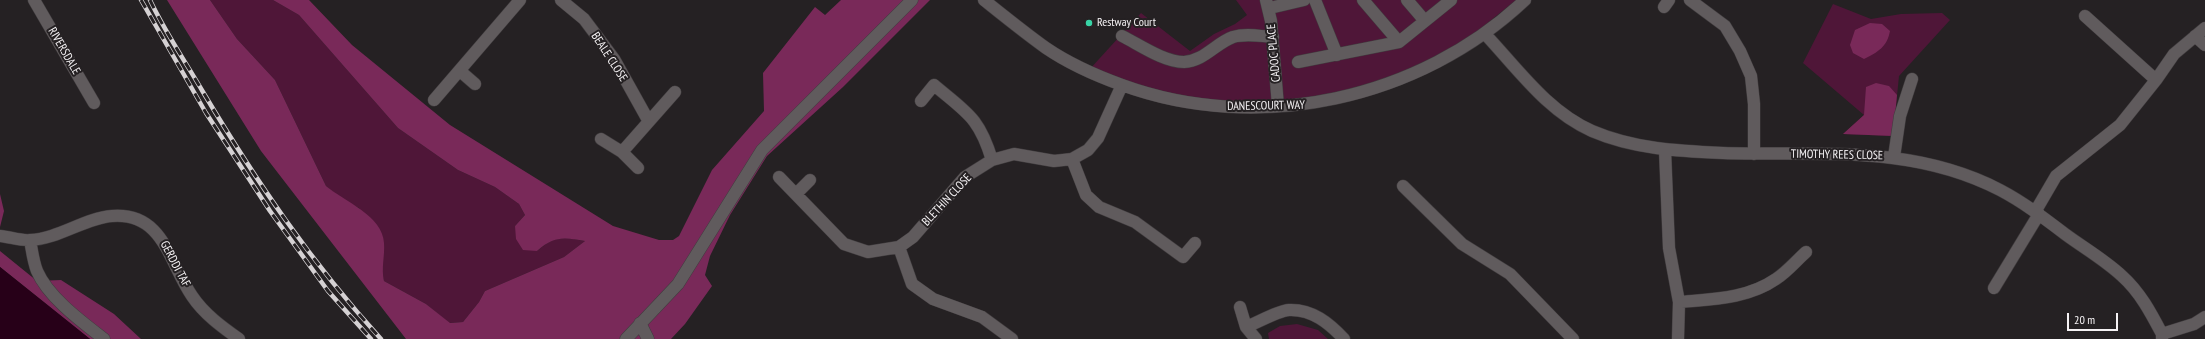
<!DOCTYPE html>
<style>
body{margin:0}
#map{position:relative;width:2205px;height:339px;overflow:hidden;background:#252123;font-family:"PT Sans Narrow",sans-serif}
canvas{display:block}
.scale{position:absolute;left:2067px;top:313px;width:51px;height:18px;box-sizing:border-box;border:2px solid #f5f2f4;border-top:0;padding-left:5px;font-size:12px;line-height:14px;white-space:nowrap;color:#f5f2f4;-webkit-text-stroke:3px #252123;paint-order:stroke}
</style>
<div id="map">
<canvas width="2205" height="339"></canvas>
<div class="scale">20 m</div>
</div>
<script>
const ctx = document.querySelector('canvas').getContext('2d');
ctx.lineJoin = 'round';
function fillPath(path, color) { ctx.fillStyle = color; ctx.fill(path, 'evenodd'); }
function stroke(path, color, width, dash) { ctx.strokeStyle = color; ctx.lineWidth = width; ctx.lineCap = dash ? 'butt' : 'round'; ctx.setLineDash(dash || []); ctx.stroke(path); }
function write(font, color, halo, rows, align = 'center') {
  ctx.font = font + ' "PT Sans Narrow",sans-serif'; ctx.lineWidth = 4; ctx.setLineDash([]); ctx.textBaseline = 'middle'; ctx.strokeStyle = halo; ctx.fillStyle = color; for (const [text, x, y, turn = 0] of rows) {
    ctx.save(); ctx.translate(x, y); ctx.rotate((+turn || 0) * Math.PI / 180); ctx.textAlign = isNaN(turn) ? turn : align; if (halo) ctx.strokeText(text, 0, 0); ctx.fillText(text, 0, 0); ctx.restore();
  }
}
const green = new Path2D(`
 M210,0H273L299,15L398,128L458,170L495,187L519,204L525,215L515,226L537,251C555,235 563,237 585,241L564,257L485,291L479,302L463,322L449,323L426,304L384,281L381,269L383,257L359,208L340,198L326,186L275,80L237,39Z
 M1236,0H1516L1443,59L1343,98L1194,104L1089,70L1141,13L1190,51L1214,34L1235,24L1247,15Z
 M1833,4L1871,19L1901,14L1942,13L1950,20L1899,76L1893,136L1843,134L1864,115L1803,63Z
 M1297,324L1318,330L1328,339H1269L1268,333L1280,326Z`);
const forest = new Path2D(`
 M167,0H210L237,39L275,80L326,186C344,201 383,216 384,243C385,256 381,268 384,281L426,304L450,323L463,322L479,302L485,291L564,257L585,241C563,237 554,236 537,251L523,250L516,239L515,226L525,215L519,204L495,187L458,170L398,128L299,15L273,0H309L352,45L450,125L613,226L659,240H673L679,236L712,170L764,111L763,73L815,7L825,15L841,0H930L843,87L767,156L730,215L710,256L705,275L712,286L685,324L671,339H406L261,151Z
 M1870,23L1882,24L1890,31C1887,47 1878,52 1864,59L1853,53L1850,45L1855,30Z
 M1876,83L1889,86L1897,95L1893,136L1843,134L1864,115L1866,87Z
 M0,194L4,211L0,227Z
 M0,251L37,281L61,280L114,314L141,339H90L0,267Z`);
const water = new Path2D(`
 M0,267L90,339H0Z`);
const minor = new Path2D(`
 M34,0L94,103
 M561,0L584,19L614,59L648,120
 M984,0C1004,16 1025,33 1046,48C1068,63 1097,76 1122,85C1259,135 1420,99 1525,0
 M1266,0L1271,21L1278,106
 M1315,0L1337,55
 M1363,0L1399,42
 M1407,0L1425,21
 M1690,0L1725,26L1740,51L1751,76L1754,104V154
 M1664,7L1669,0
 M1270,8L1304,0
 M2085,16L2156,80
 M1485,34C1518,69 1547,111 1592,131C1634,149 1678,151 1723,153C1819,156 1911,144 2000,190C2023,202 2044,218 2065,234C2084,248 2105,260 2122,276C2140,292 2151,313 2162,334V339
 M1122,36C1140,45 1164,62 1184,62C1204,61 1216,43 1233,37C1246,33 1259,36 1273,37
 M2195,36L2205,45
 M1298,62L1399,42L1451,0
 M460,71L475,84
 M434,100L520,0
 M921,101L934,85C967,113 979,117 992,160
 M601,139L622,152L638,168
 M1665,150L1669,248L1679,302L1678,339
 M622,152L675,92
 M1894,157L1900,116L1912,79
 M1072,159L1086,195L1099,207L1135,222L1183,257L1195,243
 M779,177L844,244L868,252L899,247L913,237L965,177L992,160L1014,154L1054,161L1072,159L1088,150L1098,138L1122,85
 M1403,186L1462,244L1510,274L1573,339
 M796,194L810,180
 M2035,212L2056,176L2120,125L2156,80L2174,54L2205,28
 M0,236C10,237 21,241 30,240C58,239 85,218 112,216C164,212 169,263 192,296C204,314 222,327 239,339
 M30,240C32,250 33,261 37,271C48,297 82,322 104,339
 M899,247L912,284L933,299L982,317L1012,339
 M1994,288L2039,214
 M1679,302C1712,299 1747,299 1776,279C1787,272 1796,261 1806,252
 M1240,307L1246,327L1256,339
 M640,323L648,339
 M1246,327C1257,323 1277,311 1289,310C1312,309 1329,323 1344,339
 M2162,334L2194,324L2205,317
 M626,339L678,284L762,150L912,0`);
const rail = new Path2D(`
 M141,0L206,113L270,211L328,291L371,339
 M150,0C165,32 185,61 203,92C256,181 311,262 381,339`);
const markers = [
 [1089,23,4,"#38d4a6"]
];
const poiNames = [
 ["Restway Court",1097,23]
];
const streetNames = [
 ["RIVERSDALE",64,51,60],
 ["CADOC PLACE",1274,53,-95],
 ["BEALE CLOSE",609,57,57],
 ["DANESCOURT WAY",1266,106,-1],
 ["TIMOTHY REES CLOSE",1837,155,1],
 ["BLETHIN CLOSE",947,200,-47],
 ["GERDDI TAF",175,264,62]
];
fillPath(green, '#4f1638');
fillPath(forest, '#792959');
fillPath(water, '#270018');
stroke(minor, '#413d3f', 13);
stroke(minor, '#605b5d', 12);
stroke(rail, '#d5d1d3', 4.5);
stroke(rail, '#252123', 3, [9]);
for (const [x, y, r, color] of markers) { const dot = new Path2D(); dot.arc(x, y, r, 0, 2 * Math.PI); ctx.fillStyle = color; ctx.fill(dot); stroke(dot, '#252123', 1.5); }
write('12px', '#f5f2f4', '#252123', poiNames, 'left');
write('12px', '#f5f2f4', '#252123', streetNames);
</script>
